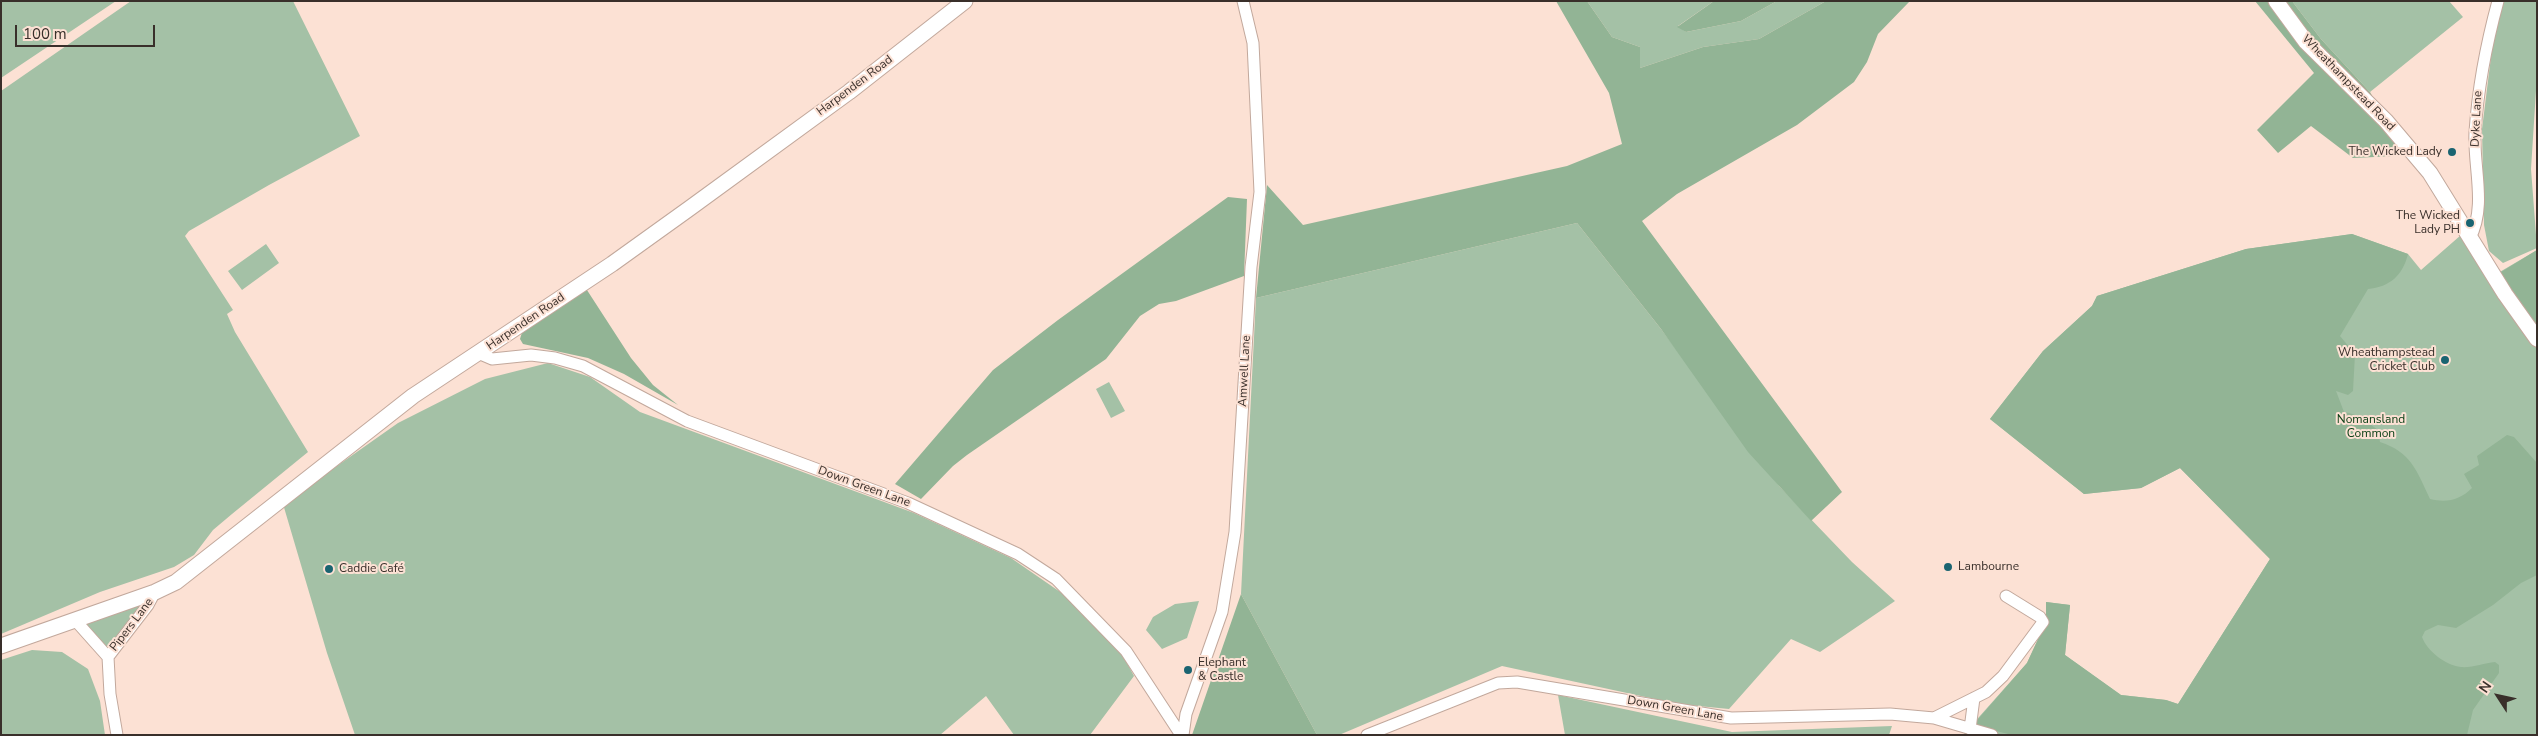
<!DOCTYPE html>
<meta charset="utf-8">
<style>
body{margin:0}
#map{position:relative;width:2538px;height:736px;overflow:hidden;background:#fce1d4;font-family:"Nunito Sans",sans-serif}
canvas{display:block}
.frame{position:absolute;inset:0;border:2px solid #392f2a;pointer-events:none}
.north{position:absolute;left:2473px;top:671px;width:50px;height:50px;-webkit-text-stroke:4px #fce1d4;paint-order:stroke;rotate:305deg;font-size:14px;font-weight:700;line-height:20px;text-align:center;color:#392f2a}
.north::after{content:'';display:block;margin:auto;width:18px;height:22px;background:#392f2a;clip-path:polygon(50% 0,100% 100%,50% 72%,0 100%)}
.scale{position:absolute;left:15px;top:25px;width:140px;height:22px;box-sizing:border-box;border:2px solid #392f2a;border-top:0;padding-left:6px;font-size:15px;line-height:18px;white-space:nowrap;color:#392f2a;-webkit-text-stroke:4px #fce1d4;paint-order:stroke}
</style>
<div id="map">
<canvas width="2538" height="736"></canvas>
<div class="frame"></div>
<div class="north">N</div>
<div class="scale">100 m</div>
</div>
<script>
const ctx = document.querySelector('canvas').getContext('2d');
ctx.lineJoin = 'round';
function fillPath(path, color) { ctx.fillStyle = color; ctx.fill(path, 'evenodd'); }
function stroke(path, color, width, dash) { ctx.strokeStyle = color; ctx.lineWidth = width; ctx.lineCap = dash ? 'butt' : 'round'; ctx.setLineDash(dash || []); ctx.stroke(path); }
function write(font, color, halo, rows, align = 'center') {
  ctx.font = font + ' "Nunito Sans",sans-serif'; ctx.lineWidth = 4; ctx.setLineDash([]); ctx.textBaseline = 'middle'; ctx.strokeStyle = halo; ctx.fillStyle = color; for (const [text, x, y, turn = 0] of rows) {
    ctx.save(); ctx.translate(x, y); ctx.rotate((+turn || 0) * Math.PI / 180); ctx.textAlign = isNaN(turn) ? turn : align; if (halo) ctx.strokeText(text, 0, 0); ctx.fillText(text, 0, 0); ctx.restore();
  }
}
const green = new Path2D(`
 M1,1H116L1,78Z
 M131,1H293L360,136L269,185L189,231L185,236L233,310L227,314L235,332L308,452L232,514L213,530L194,555L174,567L100,592L1,634V91Z
 M1587,1H1714L1678,26L1686,32L1741,21L1777,1H1826L1759,39L1703,47L1640,68V47L1612,37Z
 M2292,1H2449L2463,17L2370,92L2321,39Z
 M2504,1H2537V75L2531,169L2537,248L2503,263L2489,251L2484,225L2482,129L2493,41Z
 M1577,223L1661,329L1780,487L1852,562L1895,601L1820,652L1791,639L1729,709L1678,704L1502,666L1339,735H1317L1241,594L1256,298Z
 M2469,228L2498,273L2537,250V735H1963L2027,663L2046,622V602L2070,605L2065,655L2121,695L2166,700L2178,704L2270,559L2180,468L2141,488L2084,494L1990,419L2043,351L2092,306L2097,296L2246,249L2352,234L2408,254L2421,270Z
 M266,244L279,263L242,290L228,271Z
 M548,363L590,377L640,412L914,513L1011,558L1079,605L1121,652L1134,676L1090,735H1014L986,696L940,735H355L327,653L283,504L398,423L485,379Z
 M1109,382L1125,411L1111,418L1096,389Z
 M1199,601L1187,638L1162,649L1146,630L1153,617L1175,604Z
 M140,604L141,605L111,645L106,647L99,645L85,623Z
 M32,650L62,652L88,669L100,701L105,735H1V660Z
 M1558,695L1732,732L1892,726L1889,735H1565Z`);
const forest = new Path2D(`
 M1556,1H1587L1612,37L1640,47V68L1703,47L1759,39L1826,1H1910L1878,34L1867,62L1854,82L1797,125L1677,194L1642,221L1842,492L1811,521L1748,452L1661,329L1577,223L1256,298L1267,185L1303,225L1567,166L1622,144L1609,93Z
 M1714,1H1777L1741,21L1686,32L1677,27Z
 M2255,1H2292L2321,39L2370,92L2403,151L2396,156L2353,158L2311,126L2278,153L2257,130L2314,73Z
 M1228,197L1247,199L1244,276L1176,301L1159,304L1140,316L1106,359L967,455L953,466L921,499L895,484L993,370L1058,320Z
 M2352,234L2408,254C2403,275 2390,287 2368,289L2340,336L2355,354L2353,391L2348,395L2336,391L2344,412C2358,414 2367,422 2378,430L2380,442C2411,452 2417,471 2430,499C2447,503 2460,500 2472,488L2464,474L2479,465L2477,456L2507,435L2514,437L2537,463V575L2521,583L2493,605L2456,628L2438,625L2425,631L2422,637C2427,651 2445,665 2461,667C2472,668 2484,663 2495,662L2499,665V673L2473,710L2467,735H2012L1973,725L2027,663L2046,622V602L2070,605L2065,655L2121,695L2166,700L2178,704L2270,559L2180,468L2141,488L2084,494L1990,419L2043,351L2092,306L2097,296L2246,249Z
 M2537,250V327L2498,274Z
 M585,287L631,358L653,385L678,405L624,374L588,358L523,344L520,339L523,329Z
 M1241,594L1317,735H1192Z`);
const street = new Path2D(`
 M2470,238C2487,206 2473,166 2475,132C2478,87 2486,45 2498,1
 M478,353L492,359L531,355L555,358L583,366L687,421L908,503L1018,554L1056,579L1126,651L1181,735
 M75,620L108,657
 M1934,718L1986,692L2003,676L2043,622L2040,617L2006,596
 M1970,729L1974,698
 M117,735L110,694L108,657L148,605L155,592
 M1183,735L1186,714L1222,612L1235,532L1251,267L1260,192L1253,43L1243,1
 M1367,735L1498,683L1517,682L1731,718L1890,714L1934,718L1992,735`);
const secondary = new Path2D(`
 M2276,1L2306,42L2386,121L2430,173L2505,294L2537,339
 M1,646L155,592L176,582L413,396L612,264L690,208L849,92L965,1`);
const markers = [
 [2452,152,5,"#1a6471"],
 [2470,223,5,"#1a6471"],
 [2445,360,5,"#1a6471"],
 [1948,567,5,"#1a6471"],
 [329,569,5,"#1a6471"],
 [1188,670,5,"#1a6471"]
];
const streetNames = [
 ["Wheathampstead Road",2348,83,46],
 ["Harpenden Road",855,86,-37],
 ["Dyke Lane",2477,119,-87],
 ["Harpenden Road",526,322,-34],
 ["Amwell Lane",1245,371,-87],
 ["Down Green Lane",864,487,20],
 ["Pipers Lane",132,625,-53],
 ["Down Green Lane",1675,709,10]
];
const poiNames = [
 ["The Wicked Lady",2442,152],
 ["The Wicked",2460,216],
 ["Lady PH",2460,230],
 ["Wheathampstead",2435,353],
 ["Cricket Club",2435,367],
 ["Lambourne",1958,567,"left"],
 ["Caddie Café",339,569,"left"],
 ["Elephant",1198,663,"left"],
 ["& Castle",1198,677,"left"]
];
const parkNames = [
 ["Nomansland",2371,420],
 ["Common",2371,434]
];
fillPath(green, '#a4c1a6');
fillPath(forest, '#92b495');
stroke(street, '#c2a89c', 13);
stroke(secondary, '#c2a89c', 17);
stroke(street, '#fff', 11);
stroke(secondary, '#fff', 15);
for (const [x, y, r, color] of markers) { const dot = new Path2D(); dot.arc(x, y, r, 0, 2 * Math.PI); ctx.fillStyle = color; ctx.fill(dot); stroke(dot, '#fce1d4', 2); }
write('12px', '#392f2a', '#fce1d4', streetNames);
write('12px', '#392f2a', '#fce1d4', poiNames, 'right');
write('12px', '#0b4016', '#fce1d4', parkNames);
</script>
